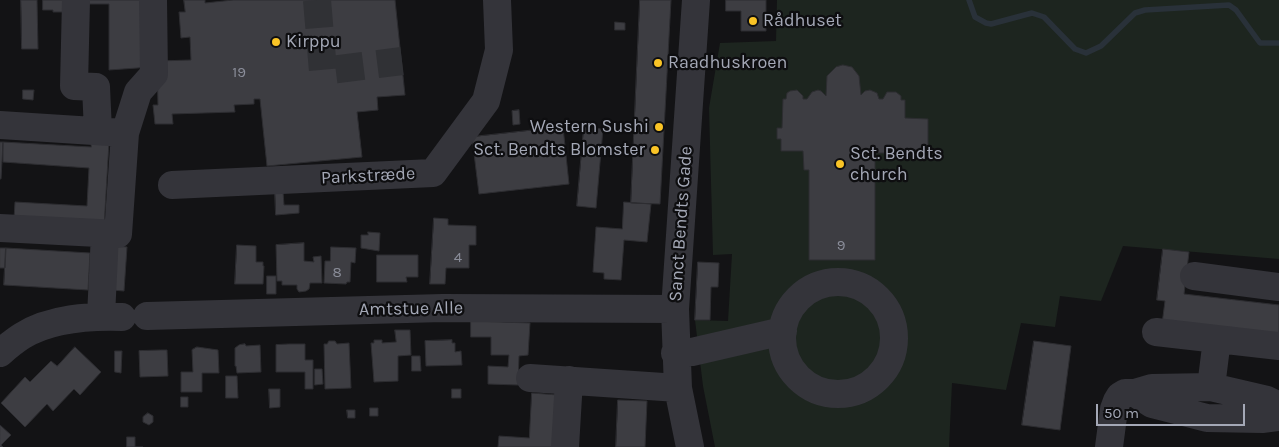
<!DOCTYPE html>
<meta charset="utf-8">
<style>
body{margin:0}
#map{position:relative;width:1279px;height:447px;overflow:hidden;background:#131315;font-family:Karla,sans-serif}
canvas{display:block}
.scale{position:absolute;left:1096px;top:404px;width:149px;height:22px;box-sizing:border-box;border:2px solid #a4a8b6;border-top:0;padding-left:6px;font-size:15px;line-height:18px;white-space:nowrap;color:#a4a8b6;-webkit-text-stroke:4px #0e0e10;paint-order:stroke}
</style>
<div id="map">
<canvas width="1279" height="447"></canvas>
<div class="scale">50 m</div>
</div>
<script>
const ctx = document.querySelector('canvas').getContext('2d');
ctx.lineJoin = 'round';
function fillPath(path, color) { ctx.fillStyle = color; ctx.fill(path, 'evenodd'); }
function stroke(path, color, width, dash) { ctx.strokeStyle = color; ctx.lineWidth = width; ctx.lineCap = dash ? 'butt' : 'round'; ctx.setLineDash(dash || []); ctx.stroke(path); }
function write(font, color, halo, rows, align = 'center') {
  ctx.font = font + ' Karla,sans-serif'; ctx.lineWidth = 4.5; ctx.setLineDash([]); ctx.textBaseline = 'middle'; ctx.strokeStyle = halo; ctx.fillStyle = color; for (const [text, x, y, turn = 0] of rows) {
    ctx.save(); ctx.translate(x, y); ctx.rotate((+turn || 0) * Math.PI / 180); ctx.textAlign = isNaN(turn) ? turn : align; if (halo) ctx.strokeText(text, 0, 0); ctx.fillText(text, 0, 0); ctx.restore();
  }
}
const green = new Path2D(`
 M777,0H1279V259L1123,246L1101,301L1060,296L1055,327L1021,323L1006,390L952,383L949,447H715L703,386L695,320L728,321L732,254L713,255L709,108L720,43L776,41Z`);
const stream = new Path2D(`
 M969,0L975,17L986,23L991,24L1032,13L1044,17L1075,49L1086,53L1101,46L1135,13L1145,10L1229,5L1236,10L1260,43H1279`);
const building = new Path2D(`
 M21,0H37L38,49H22Z
 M43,0H70V12H53V10H43Z
 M88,0H145L151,67L109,70V4H88Z
 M184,0H205V3L233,0H395L405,95L377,97L378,110L357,112L362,157L267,166L260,99H254V104L234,105L235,112L172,114L173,124H155L153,105H158L157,61L191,60L190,37L181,38L179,12H185Z
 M640,0H671L660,204L631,203Z
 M726,0H766V31H741V11H726Z
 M615,22L625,23V30H615Z
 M843,65L852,67L859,76L861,95L865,91L870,90L877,93L879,99H883L887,92H896L901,96V100H905V118L928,119V150H905L904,153H875V260H809V170H804L803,151H781V139H777V128H782L783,99H786L787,93L790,91L797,90L803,96V99H807L812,92L818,90L821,91L826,96L827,76L836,67Z
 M23,90H34L33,100L23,99Z
 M519,110L520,124L513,125L512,111Z
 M563,127L569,184L479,194L472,137Z
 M584,127L603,129L596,208L577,206Z
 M91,141L109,142L104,227L14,219L15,202L87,206L89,168L3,162V142L91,147Z
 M0,142H3L1,179H0Z
 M275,192H283L284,205H299V213L276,215Z
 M624,202L651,204L647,242L624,240L621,280L604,279V273L593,272L596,227L622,229Z
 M434,218L448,219V225L476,226V245H469V268H446L445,284H430Z
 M368,232L380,233L379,251L361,248V235H368Z
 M304,243V261L314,262L313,257L321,256L322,283H310L309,289L306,291L299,292L297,289V285H282V281H277L276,245Z
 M237,245L256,246V262H263V266H264L263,284H235Z
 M114,246L127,247L124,291L111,290Z
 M331,247L356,248L355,263L351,262L350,282H347L346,284L324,283L325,261H330Z
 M0,248H6L5,268H0Z
 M6,248L90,253L88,290L4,285Z
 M1163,249L1189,252L1184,294L1279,305V337L1162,324L1165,301L1157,300Z
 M377,255H418V277H406L407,282H377Z
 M698,262L719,263L718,287H711L710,320H695Z
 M267,276H276V294H267Z
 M471,321L530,323L528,355L519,356L518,385L488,384V366L508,367L509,355H491V337H471Z
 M395,330H410L411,355L398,356V381L374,382L371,343H374V340H382V343L396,342Z
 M452,340V343H455V352L461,351L462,365L426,366L425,341Z
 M329,341H335L337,344L349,343L351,388L325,389L324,344H327Z
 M1034,341L1071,346L1060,430L1022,425Z
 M245,344L246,346L260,345L261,372L237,373L236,366H235V348L239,345Z
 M289,344H305V360H313V389H305V372H276V345Z
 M75,347L101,372L80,395L74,389L53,411L47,404L25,427L1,403L25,377L30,382L51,361L57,366Z
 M197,347L218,350L219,373H202V392H181V372H193L192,350Z
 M161,350H167L168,376L140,377L139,351Z
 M115,351H122L121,373L115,372Z
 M412,356H420L421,371H412Z
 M315,369H322L323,384L315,385Z
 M226,376H237L238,398H226Z
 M269,389H280V407L270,408Z
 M452,389H461V398H452Z
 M532,393L558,395L555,447H498L499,436L529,438Z
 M181,397H188V407H181Z
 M618,400L647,401L645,447H616Z
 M370,408H378V416H370Z
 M347,410H355V418H348Z
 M148,413L153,416V422L149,425L143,422V417Z
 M0,425L11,435L1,445L3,447H0Z
 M127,437H135V447H143H127Z`);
const minorTunnel = new Path2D(`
 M317,0L323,71L402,61`);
const minor = new Path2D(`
 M76,0L74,86L96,87L98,131
 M0,125L125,133L118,234L0,228
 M125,133L138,92L154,74L153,0
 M172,185L433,173L486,101L499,50L497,0
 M1194,276L1279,287
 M782 338a56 56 0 1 1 112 0a56 56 0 1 1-112 0Z
 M101,316L105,234
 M147,316L443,308L675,309
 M1156,332L1279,346
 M0,353C7,347 14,341 22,336C51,318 89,316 122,317
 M675,353L692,352L783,331
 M530,378L678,388
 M1211,387L1217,339
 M1135,393L1152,404L1207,418L1262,419L1279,417
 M565,447L569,380
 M690,447L678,388L675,309L696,0
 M1109,447L1114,409L1117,401L1120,396L1125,393H1135L1152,388L1211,387L1267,400L1279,406`);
const markers = [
 [753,21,5,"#fac426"],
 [276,42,5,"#fac426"],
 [658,63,5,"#fac426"],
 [659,127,5,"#fac426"],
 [655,150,5,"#fac426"],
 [840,164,5,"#fac426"]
];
const numberNames = [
 ["19",239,73],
 ["9",841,246],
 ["4",458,258],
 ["8",337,273]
];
const poiNames = [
 ["Rådhuset",763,21],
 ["Kirppu",286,42],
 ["Raadhuskroen",668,63],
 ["Western Sushi",649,127,"right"],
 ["Sct. Bendts Blomster",645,150,"right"],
 ["Sct. Bendts",850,154],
 ["church",850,175]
];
const streetNames = [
 ["Parkstræde",368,176,-3],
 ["Sanct Bendts Gade",681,224,-86],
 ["Amtstue Alle",411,309,-1]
];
fillPath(green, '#1d251f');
stroke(stream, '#293139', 5.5);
fillPath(building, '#3d3d42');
stroke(building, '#2d2d31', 1);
stroke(minorTunnel, '#303135', 28, [28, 14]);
stroke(minor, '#34343a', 28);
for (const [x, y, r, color] of markers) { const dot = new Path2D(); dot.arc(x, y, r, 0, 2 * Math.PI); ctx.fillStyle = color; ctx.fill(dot); stroke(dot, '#0e0e10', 2); }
write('15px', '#8a8d99', null, numberNames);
write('18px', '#a4a8b6', '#0e0e10', poiNames, 'left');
write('18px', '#a4a8b6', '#0e0e10', streetNames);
</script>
